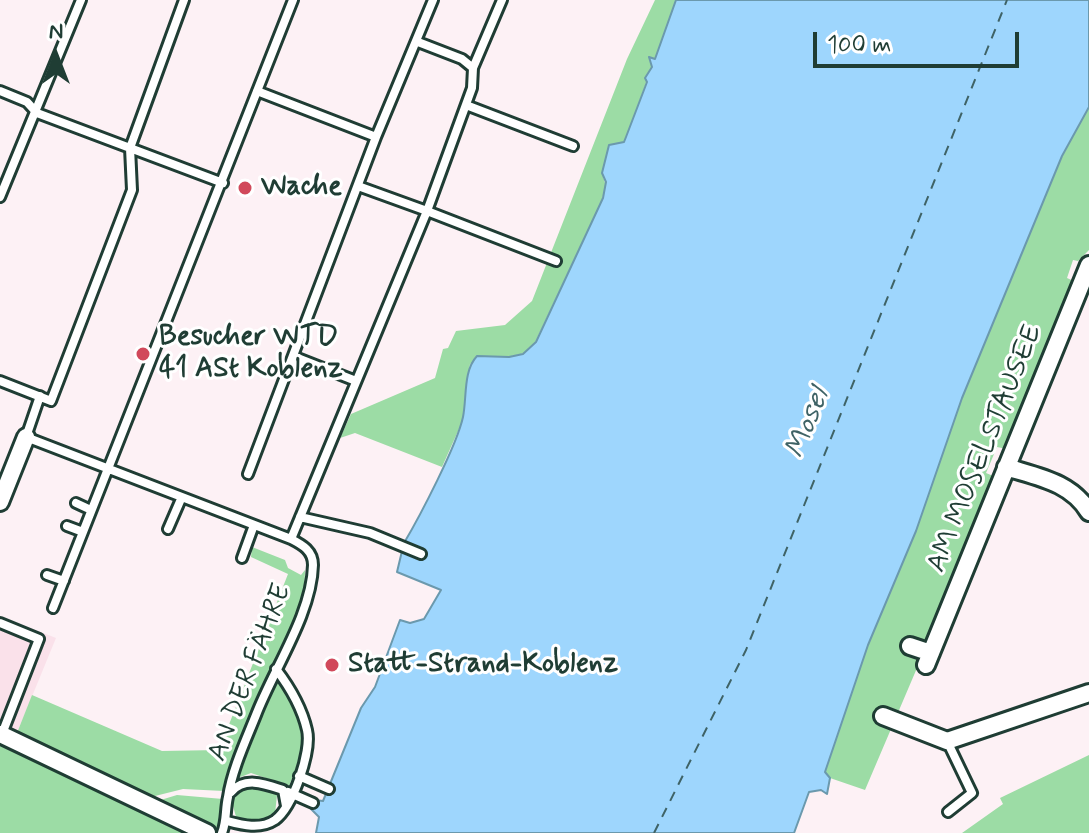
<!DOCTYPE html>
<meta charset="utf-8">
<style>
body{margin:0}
#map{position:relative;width:1089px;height:833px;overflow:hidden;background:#fdf1f5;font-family:Mynerve,sans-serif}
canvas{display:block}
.north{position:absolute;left:16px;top:16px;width:80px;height:80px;-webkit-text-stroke:6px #fff;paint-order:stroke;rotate:0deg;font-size:22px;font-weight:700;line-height:32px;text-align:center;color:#1f3d34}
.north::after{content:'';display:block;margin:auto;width:28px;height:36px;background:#1f3d34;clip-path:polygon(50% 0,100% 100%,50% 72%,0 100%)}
.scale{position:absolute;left:813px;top:32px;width:206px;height:36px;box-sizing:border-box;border:4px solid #1f3d34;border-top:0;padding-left:10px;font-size:24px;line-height:28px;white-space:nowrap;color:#1f3d34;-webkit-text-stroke:6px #fff;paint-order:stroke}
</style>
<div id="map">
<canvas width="1089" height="833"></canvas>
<div class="north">N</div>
<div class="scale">100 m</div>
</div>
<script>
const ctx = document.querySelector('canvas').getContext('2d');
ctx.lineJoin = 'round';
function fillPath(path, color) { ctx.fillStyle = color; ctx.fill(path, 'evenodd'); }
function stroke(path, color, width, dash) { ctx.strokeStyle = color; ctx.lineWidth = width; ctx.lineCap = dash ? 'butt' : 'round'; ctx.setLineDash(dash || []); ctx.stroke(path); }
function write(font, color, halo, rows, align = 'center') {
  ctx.font = font + ' Mynerve,sans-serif'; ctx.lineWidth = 6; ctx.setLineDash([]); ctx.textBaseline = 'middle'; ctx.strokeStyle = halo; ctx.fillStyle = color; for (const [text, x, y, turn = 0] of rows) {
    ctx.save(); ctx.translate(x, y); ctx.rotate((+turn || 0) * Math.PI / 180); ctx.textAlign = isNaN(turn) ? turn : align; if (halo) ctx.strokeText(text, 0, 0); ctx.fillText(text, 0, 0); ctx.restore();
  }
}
const built = new Path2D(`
 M0,616L56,638L17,733L0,727Z`);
const green = new Path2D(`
 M655,0H676L655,59L650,58L652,67L626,137L624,142L609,145L602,173L606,186L601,202L532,349C512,361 491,354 470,364L463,420L442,467L355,433L340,438L351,414L435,378L443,349L448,348L456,331L505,325L532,301L627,59Z
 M1089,107V250L1078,261L1073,260L1067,278L1076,282L1007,449L997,447L986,473L998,478L865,790L830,778L825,773L868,645L916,531L962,398L1062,157Z
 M252,547L285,560L288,568L301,575L305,570C306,617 271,667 254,709C243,736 234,764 224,791L183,789L147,798L17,733L32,695L162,751L219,750L288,574L251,557Z
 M280,679C308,720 308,742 289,786L251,773L238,778L276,680Z
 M0,742L189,833H0Z
 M1089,755V833H962L1003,804L1000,798Z
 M248,786L271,790L277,795L275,814L256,822L236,817L232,802L239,789Z
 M177,795L223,799L218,832L154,802Z`);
const water = new Path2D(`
 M676,0H1089V107L1062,156L962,398L916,531L868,645L825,772L830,778L827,794L821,790L809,792L794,833H316L319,817L311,809L315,800L323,801L361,708L375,687L400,620L410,623L424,619L441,590L397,572L402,551L386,543H404C420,516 457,445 463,417C467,397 463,371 477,356L509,357L523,354L536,342L603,198L606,182L602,173L609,145L624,142L626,137L647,82L645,78L652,67L649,57L655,59Z`);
const ferry = new Path2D(`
 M654,833L746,650L1007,0`);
const lane = new Path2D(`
 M418,42L462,59L473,68L472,88L427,211L556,261
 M473,68L502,0
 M0,91L27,102L37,113L223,183
 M257,91L376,137
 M466,105L573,146
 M0,197L81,0
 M295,357L356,381
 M0,381L51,401L132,190L130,148L184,0
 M40,396L26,437L291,539C303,545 313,551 313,565C312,614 273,670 256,715C246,740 232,770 228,797C225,810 227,820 222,833
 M248,474L376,137L433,0
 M76,503L91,510
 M300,517L370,533L421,554
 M67,526L83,532
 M168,529L181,499
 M291,539L427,211L358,186
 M242,558L254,525
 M47,575L64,581
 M53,608L293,0
 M0,623L39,639L2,734
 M947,741L972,793L948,812
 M299,776L329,789
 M231,792C245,776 265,784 283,790L286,806
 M288,792L313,803
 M227,821C242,825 260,830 275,820C293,807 312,751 307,730C302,708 289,686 276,669`);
const street = new Path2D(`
 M1006,467C1038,477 1071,482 1089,512
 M0,502L26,437
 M910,646L931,653
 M926,665L1089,265
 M883,716L947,741L1089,693
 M0,734L207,833`);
const markers = [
 [245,188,8,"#d1495b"],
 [143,354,8,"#d1495b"],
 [332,665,8,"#d1495b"]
];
const poiNames = [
 ["Wache",261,188],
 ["Besucher WTD",159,338],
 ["41 ASt Koblenz",159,370],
 ["Statt-Strand-Koblenz",348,665]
];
const streetNames = [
 ["AM MOSELSTAUSEE",986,449,-68],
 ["AN DER FÄHRE",251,673,-69]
];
const waterNames = [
 ["Mosel",809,424,-68]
];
fillPath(built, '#fae1ea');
fillPath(green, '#9cdca5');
fillPath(water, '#9ed6fd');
stroke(water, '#6b99ad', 2);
stroke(ferry, '#3f6366', 2, [10, 8]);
stroke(lane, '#1f3d34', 14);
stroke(street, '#1f3d34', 22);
stroke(lane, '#fff', 8);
stroke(street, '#fff', 16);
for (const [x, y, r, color] of markers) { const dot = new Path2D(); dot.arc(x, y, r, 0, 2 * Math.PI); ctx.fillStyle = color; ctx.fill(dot); stroke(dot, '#fff', 3); }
write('bold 28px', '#1f3d34', '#fff', poiNames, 'left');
write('28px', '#1f3d34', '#fff', streetNames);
write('italic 30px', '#3f6366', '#fff', waterNames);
</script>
